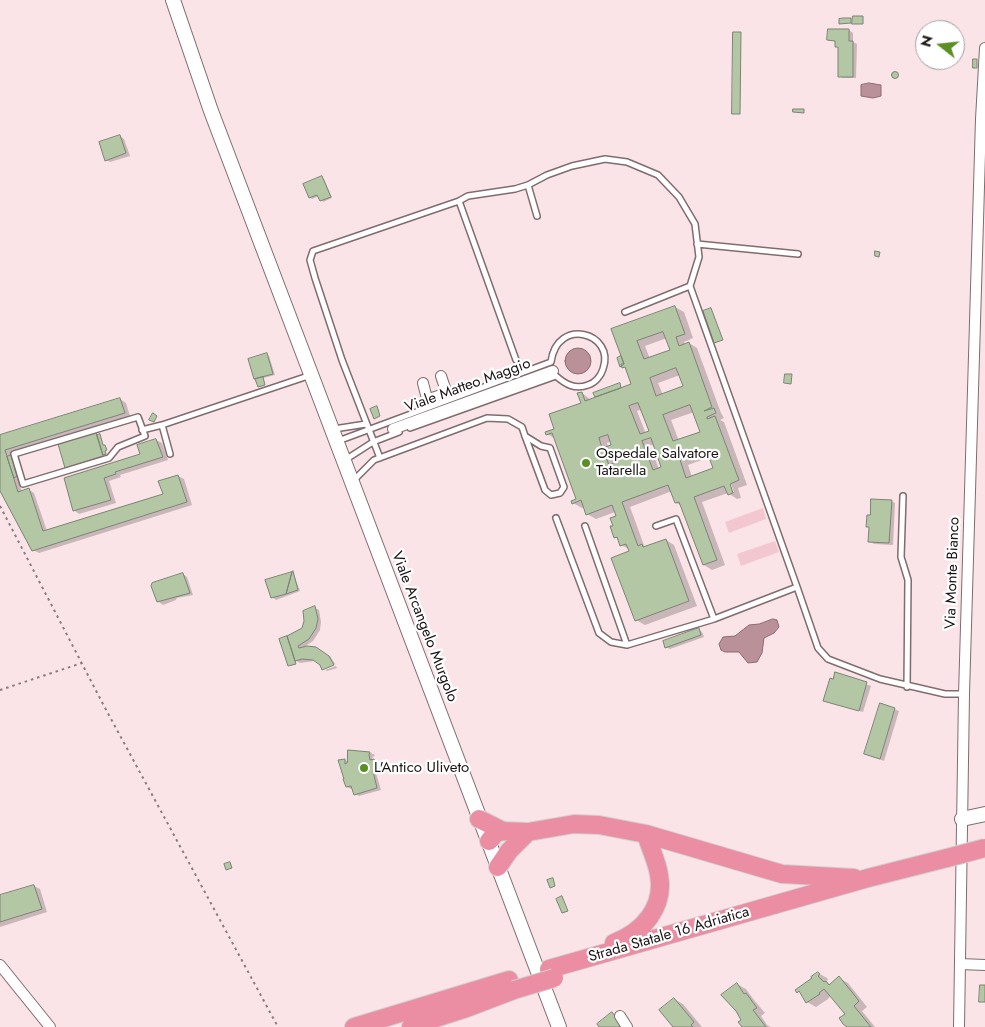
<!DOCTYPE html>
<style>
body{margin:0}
#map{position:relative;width:985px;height:1027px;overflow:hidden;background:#fbe4e8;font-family:Jost,sans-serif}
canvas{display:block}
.north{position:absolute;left:915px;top:20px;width:50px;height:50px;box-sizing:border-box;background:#fff;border:1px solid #a3a1a1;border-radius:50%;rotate:286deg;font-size:14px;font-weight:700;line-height:20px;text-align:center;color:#1a1314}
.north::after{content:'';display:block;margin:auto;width:18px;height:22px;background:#5c8e26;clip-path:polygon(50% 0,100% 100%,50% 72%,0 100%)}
</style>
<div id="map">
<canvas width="985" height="1027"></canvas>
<div class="north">N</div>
</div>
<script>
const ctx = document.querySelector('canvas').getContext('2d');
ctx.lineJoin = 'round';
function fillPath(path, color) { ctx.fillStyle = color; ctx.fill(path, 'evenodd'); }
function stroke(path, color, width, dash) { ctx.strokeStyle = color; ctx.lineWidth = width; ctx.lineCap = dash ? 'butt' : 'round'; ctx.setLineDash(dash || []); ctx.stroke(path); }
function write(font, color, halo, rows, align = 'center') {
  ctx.font = font + ' Jost,sans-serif'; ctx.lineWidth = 4.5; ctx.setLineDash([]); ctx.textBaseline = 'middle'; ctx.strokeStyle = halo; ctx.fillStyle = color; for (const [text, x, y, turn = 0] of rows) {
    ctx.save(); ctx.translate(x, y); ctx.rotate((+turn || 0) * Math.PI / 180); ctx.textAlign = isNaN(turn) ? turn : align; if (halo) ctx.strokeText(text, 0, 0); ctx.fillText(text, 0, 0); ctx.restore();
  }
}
const green = new Path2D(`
 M763,508L766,519L729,533L725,522Z
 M775,541L779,552L741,566L737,554Z`);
const water = new Path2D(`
 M869,83L881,85V96L873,98L861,96V85Z
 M565 361a13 13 0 1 1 26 0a13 13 0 1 1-26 0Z
 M773,619L777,620L779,627L774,633L764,638L762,653L757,662L748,663L739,652H725L721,650L719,644L723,637L735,636L749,625L759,624Z`);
const shadow = new Path2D(`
 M849,30L853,33V42L857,44L856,78H843L839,76V48L837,46V42L829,40Z
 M741,33L740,114L734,113Z
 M896,73L898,78H894L893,74Z
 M120,136L124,139L130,156L110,162L106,160Z
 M322,178L324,179L332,198L323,202L319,196L312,199L310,197Z
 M675,307L684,312L693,338L684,342L685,345L689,343L697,348L721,413L724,418L720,420L724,422L747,485L738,488L741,498L737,499L728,493L702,502L725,565L712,570L704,565L682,506L676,503L672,491L630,507L645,548L666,540L674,545L697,606L645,625L636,620L630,552L629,549L621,545L619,539L615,537L614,526L617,517L615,512L596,519L587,514L585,507L582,508L573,503L578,500L556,439L547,434L555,429L582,403V393L591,400L620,385L622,389L633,385L627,369L624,367L618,358L623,357L613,330ZM667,338L671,351L650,359L645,346ZM680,375L685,387L663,395L658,383ZM642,409L651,432L646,434L637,411ZM694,412L701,433L679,441L671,420ZM611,441L613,445L608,447L607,443ZM655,444L663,467L659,469L650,446ZM710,457L715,469L692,477L688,465ZM618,458L619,462L614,464L613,460ZM728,477L734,492H731Z
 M267,354L269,356L275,375L263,378L265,385L260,387L255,378Z
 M120,399L126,403L130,416L10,453L22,492L29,490L34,493L47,531L165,495L178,476L184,479L192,505L39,553L33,550L0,489V437Z
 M96,434L100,436L103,446H105L107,458L70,469L66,467Z
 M156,440L162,443L168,460L120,475L121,477L109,481L116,503L79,514L74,510L65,478L142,455Z
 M891,501L895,503L893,545L874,544L870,541V528L867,526Z
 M293,572L300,591L276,600L272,597Z
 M183,574L187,577L193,595L177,598L176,600L163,605L159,602L153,585Z
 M315,608L319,610L321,622L320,630L313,641L301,649L325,654L330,656L335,664L323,668L319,662L315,661L300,663L295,660L296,664L290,666L303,629Z
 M698,629L702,632L704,637L670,649L666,647Z
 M336,666L337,668L327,671L325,670Z
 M836,674L871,686L863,712L825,701Z
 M881,704L899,711L884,761L865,754Z
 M349,751L371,753L375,755L372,758L373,760L378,762L381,771L376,773L381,790L359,796L355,794L353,788L351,789L347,787L339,761L345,760L348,762Z
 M34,886L40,889L47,912L0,927V896Z
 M818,973L827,978L828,980L826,981L830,985L839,978L848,983L867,1007L862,1011L875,1027H847L846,1014L831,995L828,999L816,1007L807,1002L802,994L797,990Z
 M737,984L746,989L754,1000L765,1013L761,1016L767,1025L771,1027H744Z
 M674,999L683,1004L702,1027H675Z`);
const building = new Path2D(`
 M853,16H863V24H852Z
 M843,18H851V23L839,24V19Z
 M828,29H849V41H853V77H838V47H835V41L827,40Z
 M733,32H741L740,114H732Z
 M973,59H977V68H973Z
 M891.5 75a3.5 3.5 0 1 1 7 0a3.5 3.5 0 1 1-7 0Z
 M793,109H804V113L793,112Z
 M120,135L126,153L105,161L99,142Z
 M322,176L331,197L320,201L317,195L309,198L303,184Z
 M875,251L880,252L879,257L875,256Z
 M675,306L685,334L676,337L679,346L689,342L712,407L704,411L714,408L716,413L707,417V419L715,416L739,480L730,484L733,493L728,495L724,486L694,497L717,560L703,565L679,502L675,503L668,485L622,502L638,546L642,544L643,547L666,539L689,601L635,621L611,558L629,551L626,544L620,546L617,537L614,538L610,526H613L610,518L616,516L612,505L586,515L581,500L572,504L571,501L576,499L552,433L546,435L545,432L554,429L549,414L581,403L577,393L582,392L585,401L631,384L625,367L622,368L621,364H624L611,329ZM663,332L670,350L644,359L637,341ZM676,368L683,386L656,396L650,378ZM638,403L649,431L640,434L629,406ZM690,405L700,432L673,441L663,415ZM608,435L611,445L602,448L599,438ZM651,438L661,467L653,470L642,441ZM706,450L713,468L686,478L680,460ZM614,451L618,461L609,465L605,455Z
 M711,308L723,340L714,343L703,311Z
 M267,353L273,374L254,379L248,359Z
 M621,356L624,364L620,367L617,358Z
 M785,374H792L791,384L784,383Z
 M263,377L265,385L258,387L255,379Z
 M620,383L621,388L595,397L593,393Z
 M120,398L125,413L5,450L18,492L29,488L43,531L163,494L158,481L178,475L187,502L32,551L0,491V435Z
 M377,406L380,416L374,419L370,409Z
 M153,413L157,416L154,422L149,420Z
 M96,433L103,456L65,468L58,444Z
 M100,434L103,445H105L107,450L105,451L106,454L103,455L97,435Z
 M156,439L163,457L115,472L116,474L104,478L111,500L73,511L64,478L140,454L137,445Z
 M11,455L17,476L14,478L7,457Z
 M871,499L892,500L889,543L868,542L869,527H866L867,515H870Z
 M293,571L298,590L286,594L292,572Z
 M292,572L286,594L271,598L265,580Z
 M183,573L190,593L157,602L151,586L152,583Z
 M315,606L318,619L316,628L309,639L298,646L299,648L307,646L316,647L329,656L334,665L322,670L320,665L313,660L302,659L295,661L287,636L302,628L304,621L303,611Z
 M699,628L701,635L665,648L663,641Z
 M287,636L296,664L288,666L279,639Z
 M835,672L867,682L859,711L823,701L830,678L833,679Z
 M880,703L895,708L880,759L864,754Z
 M348,750L370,752L369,755L370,760L374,759L377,769L373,771L377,788L354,795L351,786L346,787L343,779H344L338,760L345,759V764L347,763Z
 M230,862L232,868L226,870L224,864Z
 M553,878L555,886L550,888L547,880Z
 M34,885L42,909L0,922V895Z
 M562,896L568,911L562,913L556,899Z
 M818,972L820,974L818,976L824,982L826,981L829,985L839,976L859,1001L854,1006L871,1027H847L843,1024L839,1018L845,1014L824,989L819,993L820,994L806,1003L799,991L797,993L795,990L812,978L811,977Z
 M737,983L744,994L746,993L757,1008L753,1010L766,1027H742L738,1022L741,1020L736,1011L721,995Z
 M980,985H985V1002H979Z
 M674,998L694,1022L691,1025L693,1027H673L659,1010Z
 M612,1012L623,1027H599L597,1024Z`);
const path = new Path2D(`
 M0,506L104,706L278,1027
 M0,690L82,663`);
const lane = new Path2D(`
 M528,185L537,216
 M459,201L516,360
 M697,244L798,254
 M625,312L690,286
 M138,417L145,436L118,447L109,458L23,484L14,454Z
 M162,425L170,454
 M334,429L366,424
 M142,430L162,425L311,375
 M338,441L551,362C557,316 616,333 603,369C601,376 595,383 588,385C575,390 565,384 556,376L410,428
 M380,458L342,360L315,278L310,260L313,251L459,201L468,196L515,189L528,185L547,175L572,166L605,159L627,162L658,175L679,197L695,224L699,257L690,286L797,587L714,619L627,645L585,526
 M345,460L373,442L399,432
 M354,480L374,460L487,418L508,419L522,427L525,436L545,490L551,495L560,493L564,487L550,448L541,446L525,436
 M903,496L901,557L908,580L907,687
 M556,518L599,633L611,642L627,645
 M656,526L676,519L714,619
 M797,587L818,648L828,659L880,679L945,694H964`);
const street = new Path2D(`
 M441,376L445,388
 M423,383L426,395
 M429,399L444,394
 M393,429L553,371
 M960,964L985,965
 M0,965L50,1027
 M620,1016L627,1027
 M959,1027L964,694L981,119L985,48`);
const secondary = new Path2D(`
 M173,0L211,111L559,1027
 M962,819L985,814`);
const highway = new Path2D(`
 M479,819L503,831
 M489,841L496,833L503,831L528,832L574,824L599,825L646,834L782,874L854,878
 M498,867L509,851L528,832
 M614,943C643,932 665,907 659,875C657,861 650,848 646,834
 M549,969L868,878L947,858
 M354,1027L509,980
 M411,1027L420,1023L464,1009L514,990`);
const highwayBridge = new Path2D(`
 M947,858L985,848
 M514,990L554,978`);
const markers = [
 [586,463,5,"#5c8e26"],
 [364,768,5,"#5c8e26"]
];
const streetNames = [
 ["Viale Matteo Maggio",468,386,-20],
 ["Via Monte Bianco",953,573,-88],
 ["Viale Arcangelo Murgolo",424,627,69],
 ["Strada Statale 16 Adriatica",669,935,-16]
];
const poiNames = [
 ["Ospedale Salvatore",596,454],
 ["Tatarella",596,471],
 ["L'Antico Uliveto",374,768]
];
fillPath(green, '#f3c7cf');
fillPath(water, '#bb9199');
stroke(water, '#8b6b71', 1);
fillPath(shadow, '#0003');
fillPath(building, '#b3c7a5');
stroke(building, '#7a8474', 1);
stroke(lane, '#806c6f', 8);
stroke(street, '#806c6f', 12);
stroke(secondary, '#806c6f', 16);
stroke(highway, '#d1d0d0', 20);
stroke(path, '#897a7d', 2, [2.5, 4]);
stroke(lane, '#fff', 5);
stroke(street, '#fff', 10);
stroke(secondary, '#fff', 14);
stroke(highway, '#ec8ea3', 18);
stroke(highwayBridge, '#d1d0d0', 20, []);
stroke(highwayBridge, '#ec8ea3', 18);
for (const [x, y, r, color] of markers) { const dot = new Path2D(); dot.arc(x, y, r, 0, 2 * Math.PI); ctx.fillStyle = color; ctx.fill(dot); stroke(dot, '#fff', 2); }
write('15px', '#1a1314', '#fff', streetNames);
write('15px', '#1a1314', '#fff', poiNames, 'left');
</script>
